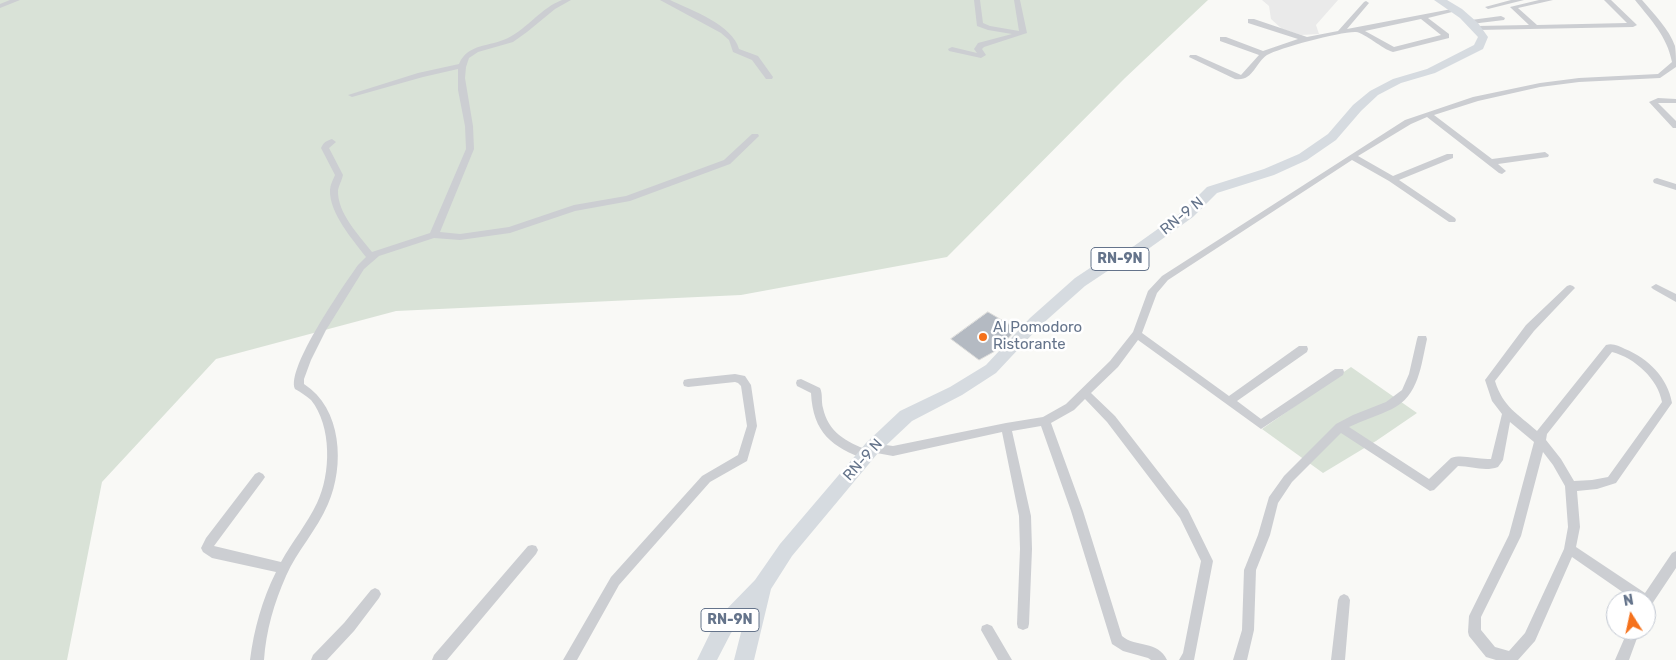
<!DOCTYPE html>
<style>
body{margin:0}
#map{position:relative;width:1676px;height:660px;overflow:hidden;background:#f9f9f6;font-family:Rubik,sans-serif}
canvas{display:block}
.north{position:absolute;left:1606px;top:590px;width:50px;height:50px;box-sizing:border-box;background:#fff;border:1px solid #c1c7d1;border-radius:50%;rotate:350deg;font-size:14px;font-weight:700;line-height:20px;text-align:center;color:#65748b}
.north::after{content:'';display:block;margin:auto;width:18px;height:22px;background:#f5711b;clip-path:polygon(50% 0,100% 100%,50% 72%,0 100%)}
</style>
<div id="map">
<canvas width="1676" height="660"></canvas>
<div class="north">N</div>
</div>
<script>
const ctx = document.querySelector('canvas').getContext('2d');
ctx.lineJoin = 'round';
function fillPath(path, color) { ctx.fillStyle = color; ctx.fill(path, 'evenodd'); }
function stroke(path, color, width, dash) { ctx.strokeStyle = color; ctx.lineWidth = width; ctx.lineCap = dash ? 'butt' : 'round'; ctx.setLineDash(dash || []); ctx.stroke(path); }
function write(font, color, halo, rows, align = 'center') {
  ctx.font = font + ' Rubik,sans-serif'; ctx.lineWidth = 5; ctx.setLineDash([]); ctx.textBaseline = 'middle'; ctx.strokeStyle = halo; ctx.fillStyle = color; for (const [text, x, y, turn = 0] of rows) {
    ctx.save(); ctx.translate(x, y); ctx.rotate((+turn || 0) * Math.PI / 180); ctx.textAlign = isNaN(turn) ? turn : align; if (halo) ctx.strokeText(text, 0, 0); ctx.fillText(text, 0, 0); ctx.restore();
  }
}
const built = new Path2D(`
 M1262,0H1338L1316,25L1319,34L1301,35L1282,29L1271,19L1269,6Z`);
const green = new Path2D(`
 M0,0H1208L1125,78L947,257L741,295L396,311L216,359L102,482L67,660H0Z
 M1351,367L1417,413L1376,441L1323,473L1262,429Z`);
const building = new Path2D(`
 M988,312L1017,329L997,350L979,360L951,339Z`);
const street = new Path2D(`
 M10,0H20L0,8V4Z
 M562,0H571L555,9L527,32L513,42L478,52L469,58L466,67L465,78L473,126L474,149L440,232L460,234L509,227L574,205L626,196L724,160L752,134H758L759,136L730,164L630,201L575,211L510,233L460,240L434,238L379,256L364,269L326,330L311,360L304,379V384C342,408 345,466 328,504C317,530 297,551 286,576C274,603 266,631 264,660H250C254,629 262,600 276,572L212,558L203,552L201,548L206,538L255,474L259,472L263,474L265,477L263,480L214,546L281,562C292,542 307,524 317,503C331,474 332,426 311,400C306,396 301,392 295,389C286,368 344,285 358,265L366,257C353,240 329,213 330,190C330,185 333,180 335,175L321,148C324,142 326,141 332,139L336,142L329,148L343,175C342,180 339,185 338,190C337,213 359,235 372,252L430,233L466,149L465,126L458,90V69L423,77L352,97L348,95L418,73L459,64C468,43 490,47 508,38C528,28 541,8 562,0Z
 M660,0H670C691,10 733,25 739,49L758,56L773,77L772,79H766L752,60L733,52L729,40L721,33Z
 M974,0H980L983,23L990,26L1019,31L1014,0H1020L1027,33L984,47L982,49L986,55L981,58L949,51L948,49L952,47L977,53L974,49L978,43L1012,34L988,30L977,26Z
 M1511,0H1524L1488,9L1485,7Z
 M1539,0H1553L1518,8L1537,25L1627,23L1604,0H1611L1637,25L1633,27L1477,30L1473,28L1477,26L1529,25L1510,7Z
 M1635,0H1642C1654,14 1669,29 1675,46C1676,53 1676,60 1676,67L1660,78L1579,82L1540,87L1478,101L1434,115L1492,159L1545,152L1549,155L1548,157L1498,164L1506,171L1502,174L1499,173L1427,117L1411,124L1358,156L1393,176L1447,154H1453V158L1399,180L1455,218L1456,220L1455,222H1449L1389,181L1352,160L1168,280L1157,293L1142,333L1229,396L1299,346H1307L1308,349L1307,352L1237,401L1261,419L1335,369H1343L1344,372L1343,375L1261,429L1138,340L1118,367L1091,393L1115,416L1188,510L1213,561L1194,660H1179L1183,653L1201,561L1180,518L1107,422L1085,399L1074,410L1051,423L1083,511L1122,636C1136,648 1158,640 1167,660H1151L1148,658L1123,651L1112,644L1071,511L1041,426L1012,431L1031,516L1032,549L1029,624L1028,628L1023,630L1018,628L1017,624L1020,549L1019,516L1002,432L893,456L871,452L873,455L871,458L867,460C832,447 813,433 811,393L797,386L796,383L797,380L801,379L820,388C823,394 821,401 823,408C828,432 846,442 868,450L866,448L868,445L872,443L893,446L1006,423L1043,417L1066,404L1110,361L1133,332L1148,291L1162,276L1405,120L1473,97L1540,83L1579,78L1658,74L1672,62C1667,36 1651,20 1635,0Z
 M1366,1L1369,3L1347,29L1457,8L1460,10L1428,18L1449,34V38L1393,52C1382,49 1365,33 1356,32C1342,31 1279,48 1267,55C1255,63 1253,82 1235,79L1189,57L1190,55H1196L1241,75L1259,55L1220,41V37H1226L1263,51L1298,39L1248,23V19H1254L1307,37L1338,31L1364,2ZM1421,19L1441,35L1394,47L1365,31Z
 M1501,16L1505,18L1504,20L1471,24L1467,22L1471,20Z
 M1658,98L1676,99V103H1658L1676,121V128H1673L1649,102Z
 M1657,178L1676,184V190L1654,183L1653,181L1654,179Z
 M1656,284L1676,294V302L1653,289L1651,287Z
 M1570,285L1573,286L1575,288L1573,290L1534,331L1495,381C1503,407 1518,414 1537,431L1606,345C1613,343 1619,346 1625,349C1648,358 1668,378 1672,403L1616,483L1597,489L1577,491L1580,527L1576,547L1645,593L1672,553L1676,551V568L1650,607L1646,609V600H1634L1572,557L1535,641L1518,660H1496L1486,657L1469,636L1468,632L1469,616L1509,535L1534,442L1510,422L1503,460L1498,467C1484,472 1472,466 1458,466L1434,490L1430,491L1341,433L1292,482L1278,503L1270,535L1256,570L1254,630L1247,660H1233L1242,630L1244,570L1258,535L1269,497L1284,476L1336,424L1353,415L1386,402L1402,390L1409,374L1417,339L1418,336H1426L1427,339C1421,365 1419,396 1392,409C1378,416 1363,420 1349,427L1429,479L1451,458C1463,454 1477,460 1491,459L1502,414L1492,401L1485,380L1526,325L1567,286ZM1612,352C1635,358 1658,379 1662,402L1608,477L1592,480L1574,481L1561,459L1546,440L1547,434ZM1543,452L1553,465L1565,486L1568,527L1564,549L1525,633L1509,651L1495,647L1481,630V617L1521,536Z
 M735,374L745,376L751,385L757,426L747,461L710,482L619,585L577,660H563L611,577L702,476L738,455L747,426L741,386L738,383L735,382L688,387L684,386L683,383L684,380L688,379Z
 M532,545L536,546L538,550L536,554L447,660H432L434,655L528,546Z
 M375,588L379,590L381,594L379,598L354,631L327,660H311L313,655L344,623L371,590Z
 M1344,594L1348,596L1350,600L1345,660H1331L1338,600L1340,596Z
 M987,624L992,626L1012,660H998L981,630L982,626Z
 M1628,630H1640L1629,660H1615Z`);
const primary = new Path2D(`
 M1434,0H1447L1462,9L1478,23L1488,37L1483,49L1435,73L1401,83L1378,95L1361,111L1336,140L1307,160L1274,175L1217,193L1193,217L1144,252L1106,272L1085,286L1040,326L996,373L962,395L912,421L878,453L792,556L771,589L754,660H734L745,617L731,633L717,660H697L717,619L755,580L780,544L866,443L900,411L950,387L986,365L1030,318L1075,278L1096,264L1134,246L1183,211L1207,187L1264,169L1299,154L1328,134L1353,105L1370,91L1393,79L1427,69L1474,45L1478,37L1460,18Z`);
const markers = [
 [983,337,5,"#f5711b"]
];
const shields = [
 [1120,259,58],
 [730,620,58]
];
const shieldNames = [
 ["RN-9N",1120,259],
 ["RN-9N",730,620]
];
const streetNames = [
 ["RN-9 N",1182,216,-39],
 ["RN-9 N",863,460,-48]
];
const poiNames = [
 ["Al Pomodoro",993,328],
 ["Ristorante",993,345]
];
fillPath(built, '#eaeaea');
fillPath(green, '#d9e2d7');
fillPath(building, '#b4bac2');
stroke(building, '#dbdbd9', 1);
fillPath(street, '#ccced2');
fillPath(primary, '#d6dbe0');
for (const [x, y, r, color] of markers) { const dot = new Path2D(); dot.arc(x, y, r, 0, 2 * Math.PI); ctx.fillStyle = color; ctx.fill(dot); stroke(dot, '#fff', 2); }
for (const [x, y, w] of shields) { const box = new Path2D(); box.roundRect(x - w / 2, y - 11.5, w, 23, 4); ctx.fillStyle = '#fff'; ctx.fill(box); stroke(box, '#65748b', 1); }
write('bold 14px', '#65748b', null, shieldNames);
write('15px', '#65748b', '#fff', streetNames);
write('15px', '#65748b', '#fff', poiNames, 'left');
</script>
